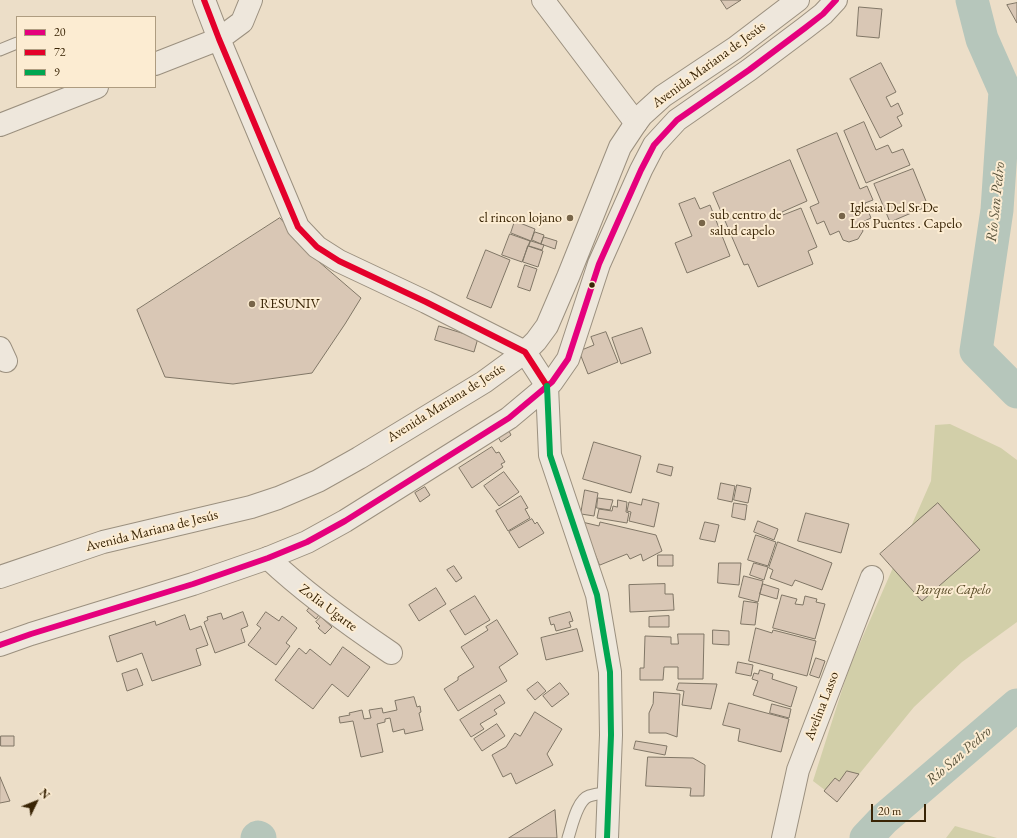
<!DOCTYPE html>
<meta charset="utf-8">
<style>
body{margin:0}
#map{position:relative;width:1017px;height:838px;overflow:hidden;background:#ecdec8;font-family:"EB Garamond",serif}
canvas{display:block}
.legend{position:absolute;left:16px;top:16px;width:140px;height:72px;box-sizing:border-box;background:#fcecd2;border:1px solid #ae9c80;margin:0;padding:5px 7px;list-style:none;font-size:12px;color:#392405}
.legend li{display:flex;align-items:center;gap:8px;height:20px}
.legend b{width:20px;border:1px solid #ae9c80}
.north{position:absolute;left:16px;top:782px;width:40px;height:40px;-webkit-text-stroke:3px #fcecd2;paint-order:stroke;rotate:47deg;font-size:11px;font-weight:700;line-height:16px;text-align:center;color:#392405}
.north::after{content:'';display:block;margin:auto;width:14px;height:18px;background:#392405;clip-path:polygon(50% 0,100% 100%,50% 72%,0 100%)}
.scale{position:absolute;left:871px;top:804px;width:55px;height:18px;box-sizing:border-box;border:2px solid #392405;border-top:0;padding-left:5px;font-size:12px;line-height:14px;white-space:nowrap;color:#392405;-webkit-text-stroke:3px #fcecd2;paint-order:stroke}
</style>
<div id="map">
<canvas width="1017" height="838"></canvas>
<ul class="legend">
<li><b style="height:5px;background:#e5007d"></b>20</li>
<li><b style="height:5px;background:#e4002b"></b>72</li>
<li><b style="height:5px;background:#00a651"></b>9</li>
</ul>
<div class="north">N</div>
<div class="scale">20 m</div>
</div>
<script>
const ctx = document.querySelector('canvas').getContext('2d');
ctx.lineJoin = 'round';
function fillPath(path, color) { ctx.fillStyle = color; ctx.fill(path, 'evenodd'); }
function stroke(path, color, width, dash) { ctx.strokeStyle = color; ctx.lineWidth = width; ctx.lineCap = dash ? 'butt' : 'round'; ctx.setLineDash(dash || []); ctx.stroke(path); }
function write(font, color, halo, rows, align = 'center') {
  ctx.font = font + ' "EB Garamond",serif'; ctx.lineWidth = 4; ctx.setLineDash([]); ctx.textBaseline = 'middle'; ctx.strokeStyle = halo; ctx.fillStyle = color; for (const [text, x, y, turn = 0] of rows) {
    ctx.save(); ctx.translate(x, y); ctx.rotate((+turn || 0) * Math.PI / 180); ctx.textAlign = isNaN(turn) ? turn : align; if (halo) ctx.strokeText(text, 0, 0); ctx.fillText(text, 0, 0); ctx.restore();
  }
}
const green = new Path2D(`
 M950,424L1001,448L1017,460V622L962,662L914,707L838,800L813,781L849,668L931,481L935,425Z
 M955,826L997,838H946Z`);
const river = new Path2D(`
 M972,0L982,39L1005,91L997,210L976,351L1017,392
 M257,838L258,837L260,838
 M866,838L884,819L1017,705`);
const building = new Path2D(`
 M721,0H741L727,9Z
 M1017,3V23L1007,5Z
 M859,7L882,9L879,38L857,36Z
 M881,63L896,92L886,97L891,107L898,103L903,114L897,117L902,126L880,138L850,79Z
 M864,122L876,150L888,145L892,153L903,149L910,165L866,183L844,131Z
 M837,133L860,189L867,186L873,200L865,203L871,218L860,223L863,231L858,239L849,242L843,240L839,231L830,235L824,221L817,224L810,207L819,203L797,150Z
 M790,160L807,201L782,212L783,215L801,208L817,247L808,251L813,264L758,287L748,264L744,265L713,193Z
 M913,169L928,206L890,222L874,184Z
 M695,198L700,209L710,205L730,256L687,273L675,243L692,236L679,204Z
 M280,218L318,261L361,298L345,324L312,373L233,384L165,377L137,310Z
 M515,221L535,229L531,241L511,233Z
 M535,232L544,235L541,244L532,240Z
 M510,234L530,241L522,262L502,255Z
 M544,237L557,241L555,249L541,244Z
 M531,241L544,245L542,250L529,246Z
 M528,246L543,251L538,267L523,262Z
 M486,250L510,260L491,308L467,298Z
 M525,265L537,269L530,291L518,287Z
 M439,326L478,338L474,352L435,340Z
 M642,328L651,353L621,364L612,338Z
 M606,332L618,362L588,374L579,351L594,345L591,337Z
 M509,431L511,435L501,442L498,437Z
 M594,442L641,456L631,493L583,479Z
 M492,447L496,453L499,452L505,462L501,464L503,467L472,488L459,468Z
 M659,464L673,467L671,476L657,472Z
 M504,472L519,492L499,506L484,486Z
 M721,483L735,486L732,502L718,499Z
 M737,485L751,488L748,503L734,500Z
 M425,487L430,495L420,502L415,493Z
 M585,490L598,493L594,516L581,514Z
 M521,496L528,508L525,509L530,518L508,531L496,511Z
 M598,498L613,500L610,510L597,508Z
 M643,499L659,503L654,527L629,521L631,512L627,511L629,502L641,505Z
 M618,500L627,502L626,512L629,513L627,523L597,518L599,509L612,511L613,506L617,507Z
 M734,503L747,505L745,520L732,517Z
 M938,503L980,550L922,601L880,554Z
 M806,513L849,524L841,553L798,541Z
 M532,519L535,524L537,522L544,533L519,548L509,532Z
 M758,521L778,529L774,540L754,532Z
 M582,522L599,526L600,522L656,535L662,551L643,561L641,554L630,559L627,554L600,565Z
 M705,522L719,525L715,542L700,539Z
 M756,535L776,542L768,566L748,560Z
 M778,542L832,563L822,590L795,580L792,586L770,578L773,570L769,568Z
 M658,555H673V566H658Z
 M719,563H741L739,585L718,583Z
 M754,563L768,567L764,580L750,575Z
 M454,566L462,578L456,582L447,570Z
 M744,576L763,581L758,602L739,597Z
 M665,584V594H673L674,610L630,612L629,585Z
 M763,584L779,589L777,599L760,594Z
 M436,588L446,604L419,621L409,605Z
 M782,595L797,599L795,604L803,605L805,596L817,599L816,602L825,604L815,639L773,628Z
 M475,596L490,620L465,635L450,611Z
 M744,601L758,603L755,625L741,624Z
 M310,607L319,615L316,619L307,611Z
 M243,612L248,626L241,629L245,642L215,653L204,622L208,620L207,617L221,613L223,619Z
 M266,612L279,621L282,616L297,628L286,643L290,646L276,665L248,645L261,628L257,625Z
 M570,612L573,621L569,622L571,627L556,631L554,624L551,625L549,618Z
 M185,615L190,630L201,626L208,645L196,649L201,665L152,681L142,653L117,662L109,636L155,621L156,625Z
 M669,616V627H649V617Z
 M321,617L332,627L325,634L318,628L320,626L316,622Z
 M497,620L518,654L499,667L507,681L458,711L444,689L458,680V677L474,667L461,647L488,630L486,627Z
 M756,628L772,633L773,630L816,641L807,676L749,661Z
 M577,629L583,651L546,660L541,638Z
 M713,630L729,631V645L713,644Z
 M678,634H704L703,679H678V667H664L663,680H640V668H644L645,636L671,637V644H678Z
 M343,647L370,667L348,697L332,684L313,709L275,680L299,648L306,654L310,649L330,665Z
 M816,658L825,661L819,678L810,675Z
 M738,662L753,665L751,676L736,673Z
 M137,669L143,685L127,691L122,674Z
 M760,670L773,674L772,679L797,687L791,707L753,695L758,681L752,679L754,673L758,674Z
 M538,682L546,691L535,700L527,690Z
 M560,683L569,694L552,707L543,696Z
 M679,683L717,684L711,709L682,705L684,691L677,690Z
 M654,692L680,694L677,737L666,733H649V713L653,704Z
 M500,695L505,703L494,710L497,714L480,724L484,729L471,737L460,720Z
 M414,697L417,707L420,706L421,712L419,713L423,730L405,734L404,729L393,732L390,718L385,719V722L377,724L383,752L361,757L353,721L340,723L339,717L350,715L349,713L362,710L364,719L371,718L369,710L382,708L383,713L397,710L395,701Z
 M729,703L789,719L781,752L738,741L740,729L723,725Z
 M772,704L791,709L789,718L770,713Z
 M535,712L562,729L547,754L553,765L516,784L511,773L503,777L492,755L506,747L515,733L520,736Z
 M497,724L505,736L482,751L474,739Z
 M1,736H14V746H1Z
 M636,741L667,746L665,755L634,749Z
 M648,757L693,758L705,765L704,796H690L691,788L646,786Z
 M847,771L859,774L837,802L824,791L835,778L839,781Z
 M0,777L10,801L0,803Z
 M555,810L557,838H509Z`);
const service = new Path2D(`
 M0,50L17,43
 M568,838C572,826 577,800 589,796C595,794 603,793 609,792`);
const minor = new Path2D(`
 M204,0L219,39L298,227L317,247L339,261L426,302L525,352L547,386L550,455L597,595L610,672L611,735L607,838
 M543,0L636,123
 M155,64L219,39L242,22L251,0
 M0,125L97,87
 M0,348L6,361
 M268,558C306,594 348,624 391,653
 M783,838L798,770L872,577`);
const tertiary = new Path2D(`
 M0,577L103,542L251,507L278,498L318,481L359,458L484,382L525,352L536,341L547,326L568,277L620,147L636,123L642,115L663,96L735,48L798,0
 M0,645L31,634L193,584L268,558L307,542L345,521L509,418L552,382L568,359L599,264L641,170L654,145L677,120L749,70L805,28L823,14L836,0`);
const bus1 = new Path2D(`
 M0,645L31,634L193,584L268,558L307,542L345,521L509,418L552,382L568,359L599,264L641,170L654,145L677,120L749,70L805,28L823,14L836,0`);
const bus2 = new Path2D(`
 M204,0L219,39L298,227L317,247L339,261L426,302L525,352L547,386`);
const bus3 = new Path2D(`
 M547,386L550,455L597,595L610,672L611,735L607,838`);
const markers = [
 [842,216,4,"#786549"],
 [570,218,4,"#786549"],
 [702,223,4,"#786549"],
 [592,285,3.5,"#392405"],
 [252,304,4,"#786549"]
];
const streetNames = [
 ["Avenida Mariana de Jesús",709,65,-36],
 ["Avenida Mariana de Jesús",446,403,-32],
 ["Avenida Mariana de Jesús",152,531,-14],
 ["ZoIia Ugarte",328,608,37],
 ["Avelina Lasso",822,706,-69]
];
const poiNames = [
 ["Iglesia Del Sr De",850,208],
 ["Los Puentes . Capelo",850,224],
 ["sub centro de",710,215],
 ["salud capelo",710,231],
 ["el rincon lojano",562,218,"right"],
 ["RESUNIV",260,304]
];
const parkNames = [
 ["Parque Capelo",953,590]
];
const waterNames = [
 ["Río San Pedro",996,202,-84],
 ["Río San Pedro",959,756,-41]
];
fillPath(green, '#d2cfa9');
stroke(river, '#b6c6bb', 33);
fillPath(building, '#d9c7b5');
stroke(building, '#807666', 1);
stroke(service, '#9b907f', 13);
stroke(minor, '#9b907f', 24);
stroke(tertiary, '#9b907f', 24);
stroke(service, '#eee7dc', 11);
stroke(minor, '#eee7dc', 22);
stroke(tertiary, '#eee7dc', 22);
stroke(bus1, '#e5007d', 6);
stroke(bus2, '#e4002b', 6);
stroke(bus3, '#00a651', 6);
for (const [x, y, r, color] of markers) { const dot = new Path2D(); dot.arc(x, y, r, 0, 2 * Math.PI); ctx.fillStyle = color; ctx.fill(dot); stroke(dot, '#fcecd2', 1.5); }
write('14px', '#392405', '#fcecd2', streetNames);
write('14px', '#392405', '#fcecd2', poiNames, 'left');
write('italic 14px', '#5a4c28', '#fcecd2', parkNames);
write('italic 15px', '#58523a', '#fcecd2', waterNames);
</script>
